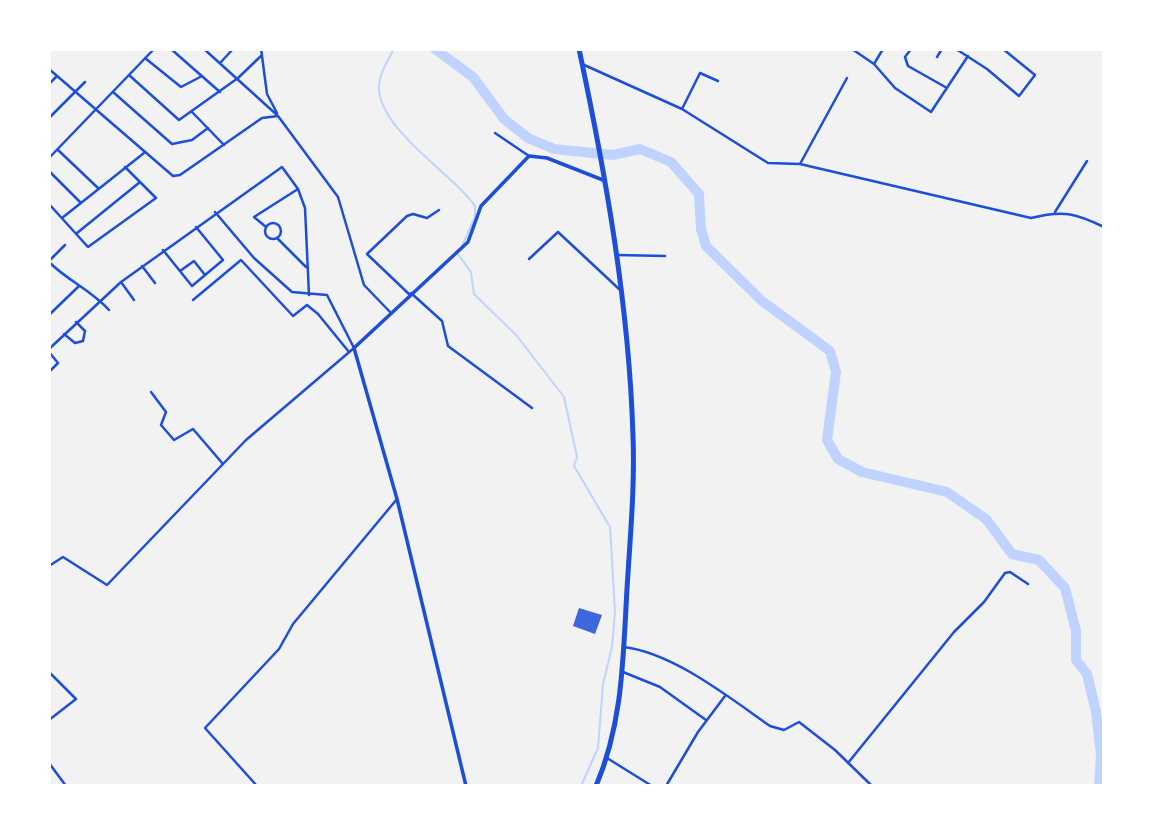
<!DOCTYPE html>
<style>
body{margin:0}
#map{position:relative;width:1153px;height:835px;overflow:hidden;background:#f2f2f2;font-family:Arial,sans-serif}
canvas{display:block}
.frame{position:absolute;inset:0;border:51px solid #fff;pointer-events:none}
</style>
<div id="map">
<canvas width="1153" height="835"></canvas>
<div class="frame"></div>
</div>
<script>
const ctx = document.querySelector('canvas').getContext('2d');
ctx.lineJoin = 'round';
function stroke(path, color, width, dash) { ctx.strokeStyle = color; ctx.lineWidth = width; ctx.lineCap = dash ? 'butt' : 'round'; ctx.setLineDash(dash || []); ctx.stroke(path); }
function fillPath(path, color) { ctx.fillStyle = color; ctx.fill(path, 'evenodd'); }
const stream = new Path2D(`
 M394,49C389,58 382,69 380,79C368,123 454,174 475,206V217L462,246
 M458,254L471,272L474,294L517,336L564,397L577,457L574,466L610,527L615,612L612,647L603,684L598,748L581,786`);
const river = new Path2D(`
 M435,49L473,77L504,119L528,138L554,149L613,155L640,149L671,162L699,194L701,229L706,246L762,301L830,351L836,372L827,440L838,459L862,472L947,492L986,519L1012,554L1039,560L1065,588L1076,631V660L1087,674L1096,712L1101,755L1099,786`);
const building = new Path2D(`
 M579,608L602,615L595,634L573,626Z`);
const minor = new Path2D(`
 M171,49L220,92
 M204,49L277,115
 M852,49L874,64L895,88L931,112L968,56
 M911,49L905,57L908,66L947,88
 M956,49L987,69L1019,96L1035,75L1003,49
 M262,56L267,94L277,113
 M937,57L942,49
 M145,58L181,87L202,76
 M221,62L233,49
 M582,64L682,109L768,163L800,164L1031,218C1063,210 1075,213 1104,227
 M874,64L883,49
 M49,69L173,176L180,175L262,118L278,116L338,197L364,285L391,313
 M129,75L179,120L238,78L262,55L261,49
 M49,84L57,76
 M113,92L172,144L192,140L208,128
 M682,109L700,73L718,81
 M192,112L224,145
 M49,118L85,82
 M495,133L529,156
 M58,150L98,188
 M49,158L154,49
 M800,164L847,78
 M49,171L81,203
 M49,204L88,247L156,198L125,167
 M1055,212L1087,161
 M62,218L144,153
 M265 231a8 8 0 1 1 16 0a8 8 0 1 1-16 0Z
 M266,227L254,217L298,189
 M77,233L140,182
 M277,238L306,267
 M163,250L192,286L223,260L196,227
 M617,255L665,256
 M529,259L558,232L619,289
 M49,261L65,245
 M49,262C68,281 91,290 109,310
 M142,266L155,283
 M180,271L194,261L205,275
 M121,282L134,300
 M411,293L442,321L448,346L532,408
 M410,295L367,254L407,216L413,214L427,218L439,210
 M193,300L241,260L293,316L307,305L318,314L349,352
 M49,315L79,286
 M64,334L75,343L83,341L85,331L76,322
 M49,349L121,282L282,167L298,189L305,208L309,295
 M49,352L58,363L49,372
 M151,392L166,412L161,425L174,440L193,429L223,464
 M49,566L63,557L107,585L246,440L354,348L327,295L292,292L254,258L215,212
 M623,647C672,652 730,698 770,726L784,730L799,722L835,750L872,786
 M49,672L76,699L49,720
 M623,672L660,687L706,720
 M607,758L652,786
 M49,763L66,786
 M848,763L954,632L984,602L1005,573L1010,572L1028,584
 M257,786L205,728L279,649L293,624L397,499
 M666,786L698,732L725,696`);
const tertiary = new Path2D(`
 M466,786L397,499L354,348L468,242L481,206L529,156L547,158L603,180`);
const trunk = new Path2D(`
 M579,49C606,176 629,306 633,436C635,487 630,538 627,589C623,657 623,723 596,786`);
stroke(stream, '#bfd3fe', 2);
stroke(river, '#bfd3fe', 10);
fillPath(building, '#3d67dc');
stroke(minor, '#1d4ed8', 2.5);
stroke(tertiary, '#1d4ed8', 3.5);
stroke(trunk, '#1d4ed8', 5);
</script>
